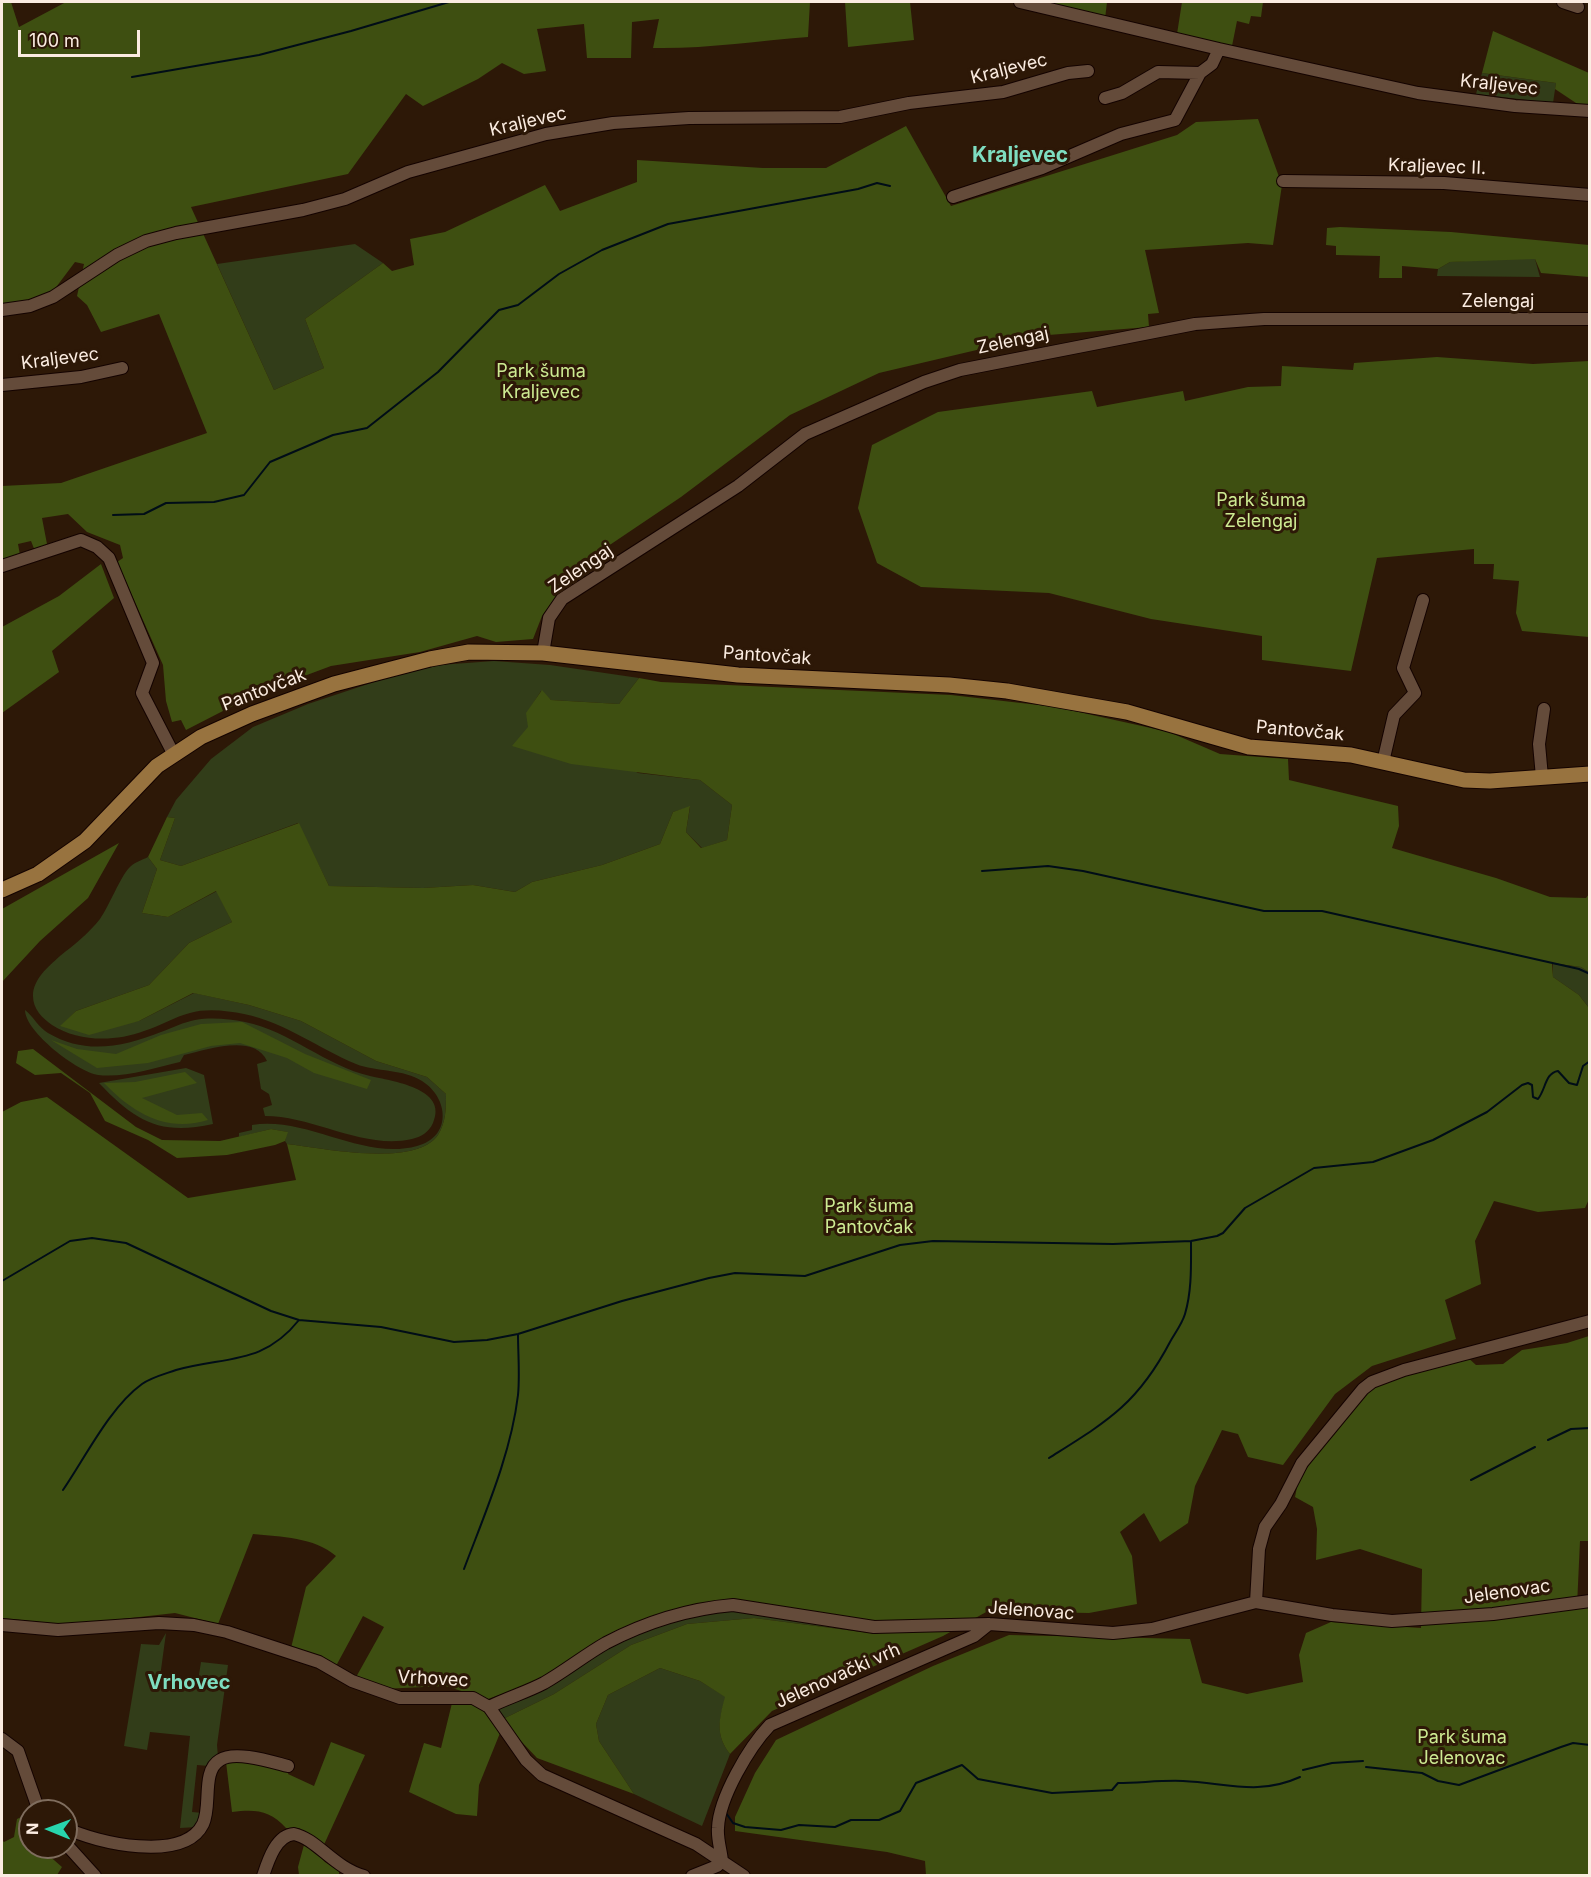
<!DOCTYPE html>
<meta charset="utf-8">
<style>
body{margin:0}
#map{position:relative;width:1591px;height:1877px;overflow:hidden;background:#2d1807;font-family:Inter,sans-serif}
canvas{display:block}
.frame{position:absolute;inset:0;border:3px solid #fbece1;pointer-events:none}
.north{position:absolute;left:18px;top:1799px;width:60px;height:60px;box-sizing:border-box;background:#2d1807;border:2px solid #7f6d5e;border-radius:50%;rotate:271deg;font-size:16px;font-weight:700;line-height:24px;text-align:center;color:#fbece1}
.north::after{content:'';display:block;margin:auto;width:21px;height:27px;background:#28d5ad;clip-path:polygon(50% 0,100% 100%,50% 72%,0 100%)}
.scale{position:absolute;left:18px;top:30px;width:122px;height:27px;box-sizing:border-box;border:3px solid #fbece1;border-top:0;padding-left:8px;font-size:18px;line-height:21px;white-space:nowrap;color:#fbece1;-webkit-text-stroke:4px #2d1807;paint-order:stroke}
</style>
<div id="map">
<canvas width="1591" height="1877"></canvas>
<div class="frame"></div>
<div class="north">N</div>
<div class="scale">100 m</div>
</div>
<script>
const ctx = document.querySelector('canvas').getContext('2d');
ctx.lineJoin = 'round';
function fillPath(path, color) { ctx.fillStyle = color; ctx.fill(path, 'evenodd'); }
function stroke(path, color, width, dash) { ctx.strokeStyle = color; ctx.lineWidth = width; ctx.lineCap = dash ? 'butt' : 'round'; ctx.setLineDash(dash || []); ctx.stroke(path); }
function write(font, color, halo, rows, align = 'center') {
  ctx.font = font + ' Inter,sans-serif'; ctx.lineWidth = 6; ctx.setLineDash([]); ctx.textBaseline = 'middle'; ctx.strokeStyle = halo; ctx.fillStyle = color; for (const [text, x, y, turn = 0] of rows) {
    ctx.save(); ctx.translate(x, y); ctx.rotate((+turn || 0) * Math.PI / 180); ctx.textAlign = isNaN(turn) ? turn : align; if (halo) ctx.strokeText(text, 0, 0); ctx.fillText(text, 0, 0); ctx.restore();
  }
}
const green = new Path2D(`
 M1482,73L1556,83L1553,103L1476,94Z
 M355,244L383,263L305,319L324,368L274,390L217,264Z
 M1511,258L1535,259L1540,277L1437,276L1438,269L1450,262Z
 M494,661L550,665L639,678L619,704L551,700L541,691L527,713L638,773L700,780L732,805L727,840L702,848L686,832L690,807L673,812L660,844L602,865L532,882L515,892L473,885L423,888L329,886L298,823L181,866L160,860L175,818L167,817L176,800L211,759L253,727L308,704L377,681L439,665Z
 M148,857L157,869L142,913L168,917L217,891L232,922L189,943L149,985L76,1011L61,1026L139,1021L194,993L249,1005L301,1021L376,1061L427,1077L446,1094C446,1108 446,1122 438,1135C415,1168 322,1148 287,1144L285,1141L287,1132L271,1129L239,1137V1133L252,1130V1125C307,1116 363,1161 417,1146C452,1137 449,1098 422,1081C404,1069 376,1072 356,1064C318,1048 286,1023 244,1014C228,1011 207,1008 190,1013C174,1017 160,1026 144,1031C115,1042 78,1042 52,1025C42,1018 33,1009 33,996C33,979 48,967 60,956C74,945 88,934 100,919C109,906 121,876 129,868C133,863 142,860 148,857Z
 M1553,964L1581,967L1589,972V1008L1579,995L1553,977Z
 M25,1010C34,1017 38,1027 48,1033C85,1055 123,1047 161,1032C172,1028 184,1022 195,1020C212,1017 229,1019 245,1022C290,1031 326,1066 370,1076C391,1081 449,1088 433,1123C429,1132 421,1137 412,1139C363,1150 314,1116 265,1116L263,1108L272,1105L269,1094L261,1089L257,1064L267,1061C254,1033 207,1050 184,1055L180,1062C155,1068 124,1078 98,1075C78,1072 25,1032 25,1010Z
 M186,1068L204,1075L213,1124C160,1136 135,1121 99,1083Z
 M726,1608L881,1630L879,1634L754,1618L687,1624L631,1645L554,1694L501,1720L498,1706L639,1629Z
 M166,1633L160,1677L198,1681L201,1662L228,1665L217,1745L218,1757L209,1766L197,1765L192,1812L203,1813L197,1827L180,1828L190,1736L150,1732L147,1750L124,1746L141,1644L159,1645Z
 M660,1668L700,1681L726,1697C719,1719 715,1735 730,1754L702,1826L634,1794L599,1741L596,1724L608,1695Z`);
const forest = new Path2D(`
 M2,2H11L19,27L66,2H810L808,37C756,41 705,49 653,48L659,19L632,22L631,58H587L584,24L537,29L546,71L524,74L502,63L478,79L423,106L406,94L348,174L191,207L274,390L324,368L305,319L383,263L392,271L414,265L410,239L445,232L545,185L560,211L637,182V160L763,168H826L906,126L951,206L1177,135L1196,122L1258,119L1282,185L1273,245L1248,243L1145,250L1159,313L1148,314L1149,327L1036,336L879,373L790,415L681,497L577,567L542,616L533,639L496,642L477,636L420,652L331,666L256,694L186,730L181,720L172,722L166,701L163,665L117,562L123,558L120,545L87,532L68,514L42,518L47,544L35,551L31,541L18,544L20,555L2,559V486L61,483L207,433L159,314L101,332L87,305L77,296L84,264L75,262L54,290L28,300L2,306Z
 M845,2H910L914,40L848,47Z
 M1038,2H1107L1105,19Z
 M1182,2H1263L1261,17L1251,16L1249,24L1237,21L1232,46L1177,34Z
 M1493,31L1589,73V108L1582,107L1555,89L1556,83L1482,73Z
 M1340,227L1451,232L1589,245V277L1541,273L1535,259L1450,262L1438,269L1402,266V278H1379L1380,256L1336,255V246L1326,245L1327,228Z
 M1437,357L1533,364L1589,361V637L1522,631L1516,613L1519,581L1493,579L1494,564H1474V549L1377,558L1351,671L1262,660V636L1151,619L1049,593L921,587L877,563L858,508L872,445L938,412L1092,391L1097,407L1183,391L1185,401L1248,387L1281,386L1282,366L1353,370L1354,363Z
 M101,564L114,598L52,651L59,672L2,713V627L59,596Z
 M639,678L661,682L951,695L1056,707L1169,732L1220,754L1288,759L1289,780L1398,806L1399,826L1392,848L1496,878L1550,897L1586,898L1589,894V972L1581,967L1552,963L1553,977L1579,995L1589,1008L1590,1197L1585,1208L1538,1212L1494,1201L1475,1241L1481,1284L1445,1300L1456,1339L1372,1366L1335,1394L1283,1465L1248,1457L1238,1434L1222,1430L1195,1486L1188,1523L1160,1542L1144,1513L1120,1532L1132,1556L1137,1604L1089,1613L988,1611L943,1636L772,1711L730,1754C715,1735 719,1719 725,1697L700,1681L660,1668L608,1695L596,1724L599,1741L634,1794L537,1758L501,1720L554,1694L631,1645L687,1624L754,1618L878,1634L880,1630L761,1608L660,1615L625,1627L541,1680L488,1699L445,1686L382,1689L355,1679L384,1627L363,1616L336,1666L317,1657V1654L314,1657L291,1648L306,1587L336,1556C314,1537 281,1537 253,1534L218,1624L175,1613L69,1625L2,1618V1112L21,1102L47,1097L188,1198L296,1180L287,1144C322,1148 415,1168 438,1135C446,1122 446,1108 446,1094L427,1077L376,1061L301,1021L249,1005L193,993L139,1021L89,1035L60,1026L76,1011L149,985L189,943L232,922L216,891L168,917L142,913L157,869L148,857L167,817L175,818L160,860L181,866L299,823L329,886L423,888L473,885L515,892L532,882L602,865L660,844L673,812L690,806L686,832L701,848L727,840L732,805L700,780L571,764L512,746L528,727L526,713L542,690L551,700L619,704Z
 M119,843L88,898L40,941L2,982V909Z
 M242,1022L305,1054L371,1080L367,1089L314,1073L287,1058L240,1043L211,1046L148,1063L97,1068L51,1040L77,1049L116,1054L161,1035L201,1024Z
 M33,1049L136,1127L162,1140L220,1141L271,1129L288,1132L285,1141L275,1145L227,1155L177,1158L148,1140L105,1121L90,1093L61,1073L35,1075L16,1063L18,1051Z
 M185,1072L197,1083L142,1098L177,1115L202,1113L208,1120C166,1133 133,1113 104,1083L135,1082Z
 M1589,1336L1590,1541H1580L1577,1606H1590L1589,1875H926L925,1861L887,1852L735,1831V1817L755,1773L776,1740L933,1666L1009,1635L1190,1639L1202,1683L1247,1694L1303,1682L1299,1655L1306,1633L1331,1622L1421,1628L1422,1569L1360,1549L1316,1560L1317,1529L1313,1507L1295,1497L1298,1482L1320,1448L1370,1386L1465,1355L1476,1365L1503,1364L1522,1350L1567,1343Z
 M452,1703C482,1702 484,1710 500,1733L479,1785L477,1816L456,1814L409,1792L424,1743L441,1748Z
 M331,1742L365,1755L322,1849L299,1828H286C270,1810 255,1809 232,1812L226,1762L247,1761L289,1769L288,1774L314,1786Z
 M30,1813V1847H39L62,1867L57,1875H2V1840L4,1842L14,1837L17,1819Z
 M305,1841L325,1862L339,1871V1875H299L298,1867Z`);
const stream = new Path2D(`
 M132,77L259,55L351,31L449,2
 M113,515L144,514L166,503L214,502L244,495L270,462L333,435L367,428L438,372L499,310L518,305L559,274L602,250L668,224L858,189L877,183L890,186
 M982,871L1048,866L1083,871L1264,911H1322L1579,969L1590,974
 M2,1281L70,1241L92,1238L126,1243L271,1311L299,1320L381,1327L454,1342L487,1340L518,1334L622,1301L709,1278L735,1273L805,1276L900,1245L933,1241L1113,1244L1191,1241L1217,1236L1223,1233L1245,1208L1314,1168L1373,1162L1433,1140L1487,1112L1522,1085L1528,1083L1532,1085L1533,1097L1538,1099C1546,1089 1545,1073 1558,1071L1569,1083L1577,1085L1583,1066L1590,1061
 M1548,1440L1571,1429L1590,1428
 M1049,1458C1106,1422 1137,1405 1170,1342C1175,1333 1182,1324 1185,1314C1192,1290 1191,1265 1191,1241
 M1471,1480L1535,1447
 M63,1490C85,1458 110,1407 142,1384C152,1377 165,1374 176,1370C227,1356 263,1365 299,1320
 M464,1569C485,1513 511,1454 518,1395C520,1375 518,1354 518,1334
 M1366,1767L1422,1773L1438,1781L1459,1785L1561,1747L1573,1743L1590,1745
 M1303,1770L1332,1763L1363,1761
 M726,1813L733,1823L745,1827L781,1830L799,1825L835,1827L851,1820H879L900,1811L916,1783L962,1765L978,1779L1052,1793L1112,1790L1118,1783C1139,1783 1162,1780 1183,1781C1227,1783 1258,1796 1300,1777`);
const minor = new Path2D(`
 M1020,2L1219,49
 M1563,2L1578,7
 M1105,98L1122,93L1158,72L1200,73L1212,64L1219,49L1418,93L1515,106L1590,111
 M1283,181L1444,183L1590,195
 M953,197L1042,168L1121,134L1175,120L1200,73
 M2,310L30,306L53,297L117,255L146,241L176,233L303,210L345,199L408,172L546,134L613,123L689,118L840,117L909,103L1003,92L1068,73L1088,71
 M2,385L81,377L122,368
 M2,566L81,540L97,547L109,558L153,663L142,693L173,753
 M543,653L549,618L562,599L738,486L805,434L924,382L960,370L1195,324L1264,319H1590
 M1383,762L1394,715L1415,693L1403,668L1423,600
 M1542,777L1539,744L1544,709
 M1256,1602L1259,1549L1265,1527L1281,1504L1302,1463L1363,1389L1372,1382L1404,1370L1590,1321
 M2,1625L58,1630L159,1623L194,1625L227,1632L319,1662L352,1681L400,1698H473L489,1707L526,1760L542,1775L696,1844L744,1876
 M489,1707C507,1698 527,1692 544,1683C565,1671 585,1655 606,1643C646,1622 687,1609 733,1605L874,1627L989,1624L1113,1633L1152,1629L1256,1602L1332,1615L1392,1621L1493,1614L1590,1601
 M2,1739L18,1751L39,1811
 M66,1828C96,1843 184,1863 203,1824C212,1806 201,1771 220,1760C235,1750 272,1762 288,1766
 M66,1844L95,1876
 M263,1876C268,1861 276,1835 294,1834C317,1839 334,1868 364,1876
 M692,1876L717,1866L722,1861C721,1850 717,1839 718,1828C719,1798 749,1747 770,1725L974,1636L989,1624`);
const major = new Path2D(`
 M2,890L38,874L85,841L157,766L201,737L252,714L334,684L430,659L469,652L543,653L738,675L949,685L1007,691L1127,712L1249,747L1351,755L1464,780L1490,781L1590,774`);
const streetNames = [
 ["Kraljevec",1009,69,-14],
 ["Kraljevec",1499,85,6],
 ["Kraljevec",528,122,-13],
 ["Kraljevec II.",1437,167,2],
 ["Zelengaj",1498,302],
 ["Zelengaj",1013,341,-12],
 ["Kraljevec",60,359,-7],
 ["Zelengaj",581,569,-34],
 ["Pantovčak",767,656,4],
 ["Pantovčak",264,690,-21],
 ["Pantovčak",1300,731,5],
 ["Jelenovac",1507,1592,-8],
 ["Jelenovac",1031,1611,4],
 ["Jelenovački vrh",838,1676,-24],
 ["Vrhovec",433,1679,3]
];
const parkNames = [
 ["Park šuma",541,372],
 ["Kraljevec",541,393],
 ["Park šuma",1261,501],
 ["Zelengaj",1261,522],
 ["Park šuma",869,1207],
 ["Pantovčak",869,1228],
 ["Park šuma",1462,1738],
 ["Jelenovac",1462,1759]
];
const neighbourhoodNames = [
 ["Vrhovec",189,1683]
];
const quarterNames = [
 ["Kraljevec",1020,156]
];
fillPath(green, '#323d19');
fillPath(forest, '#3e4f11');
stroke(stream, '#000d17', 2);
stroke(minor, '#140300', 14);
stroke(major, '#140300', 17);
stroke(minor, '#644b3a', 12);
stroke(major, '#98733f', 15);
write('18px', '#fbece1', '#2d1807', streetNames);
write('18px', '#cdeb92', '#2d1807', parkNames);
write('bold 20px', '#7eddc0', '#2d1807', neighbourhoodNames);
write('bold 21px', '#7eddc0', '#2d1807', quarterNames);
</script>
